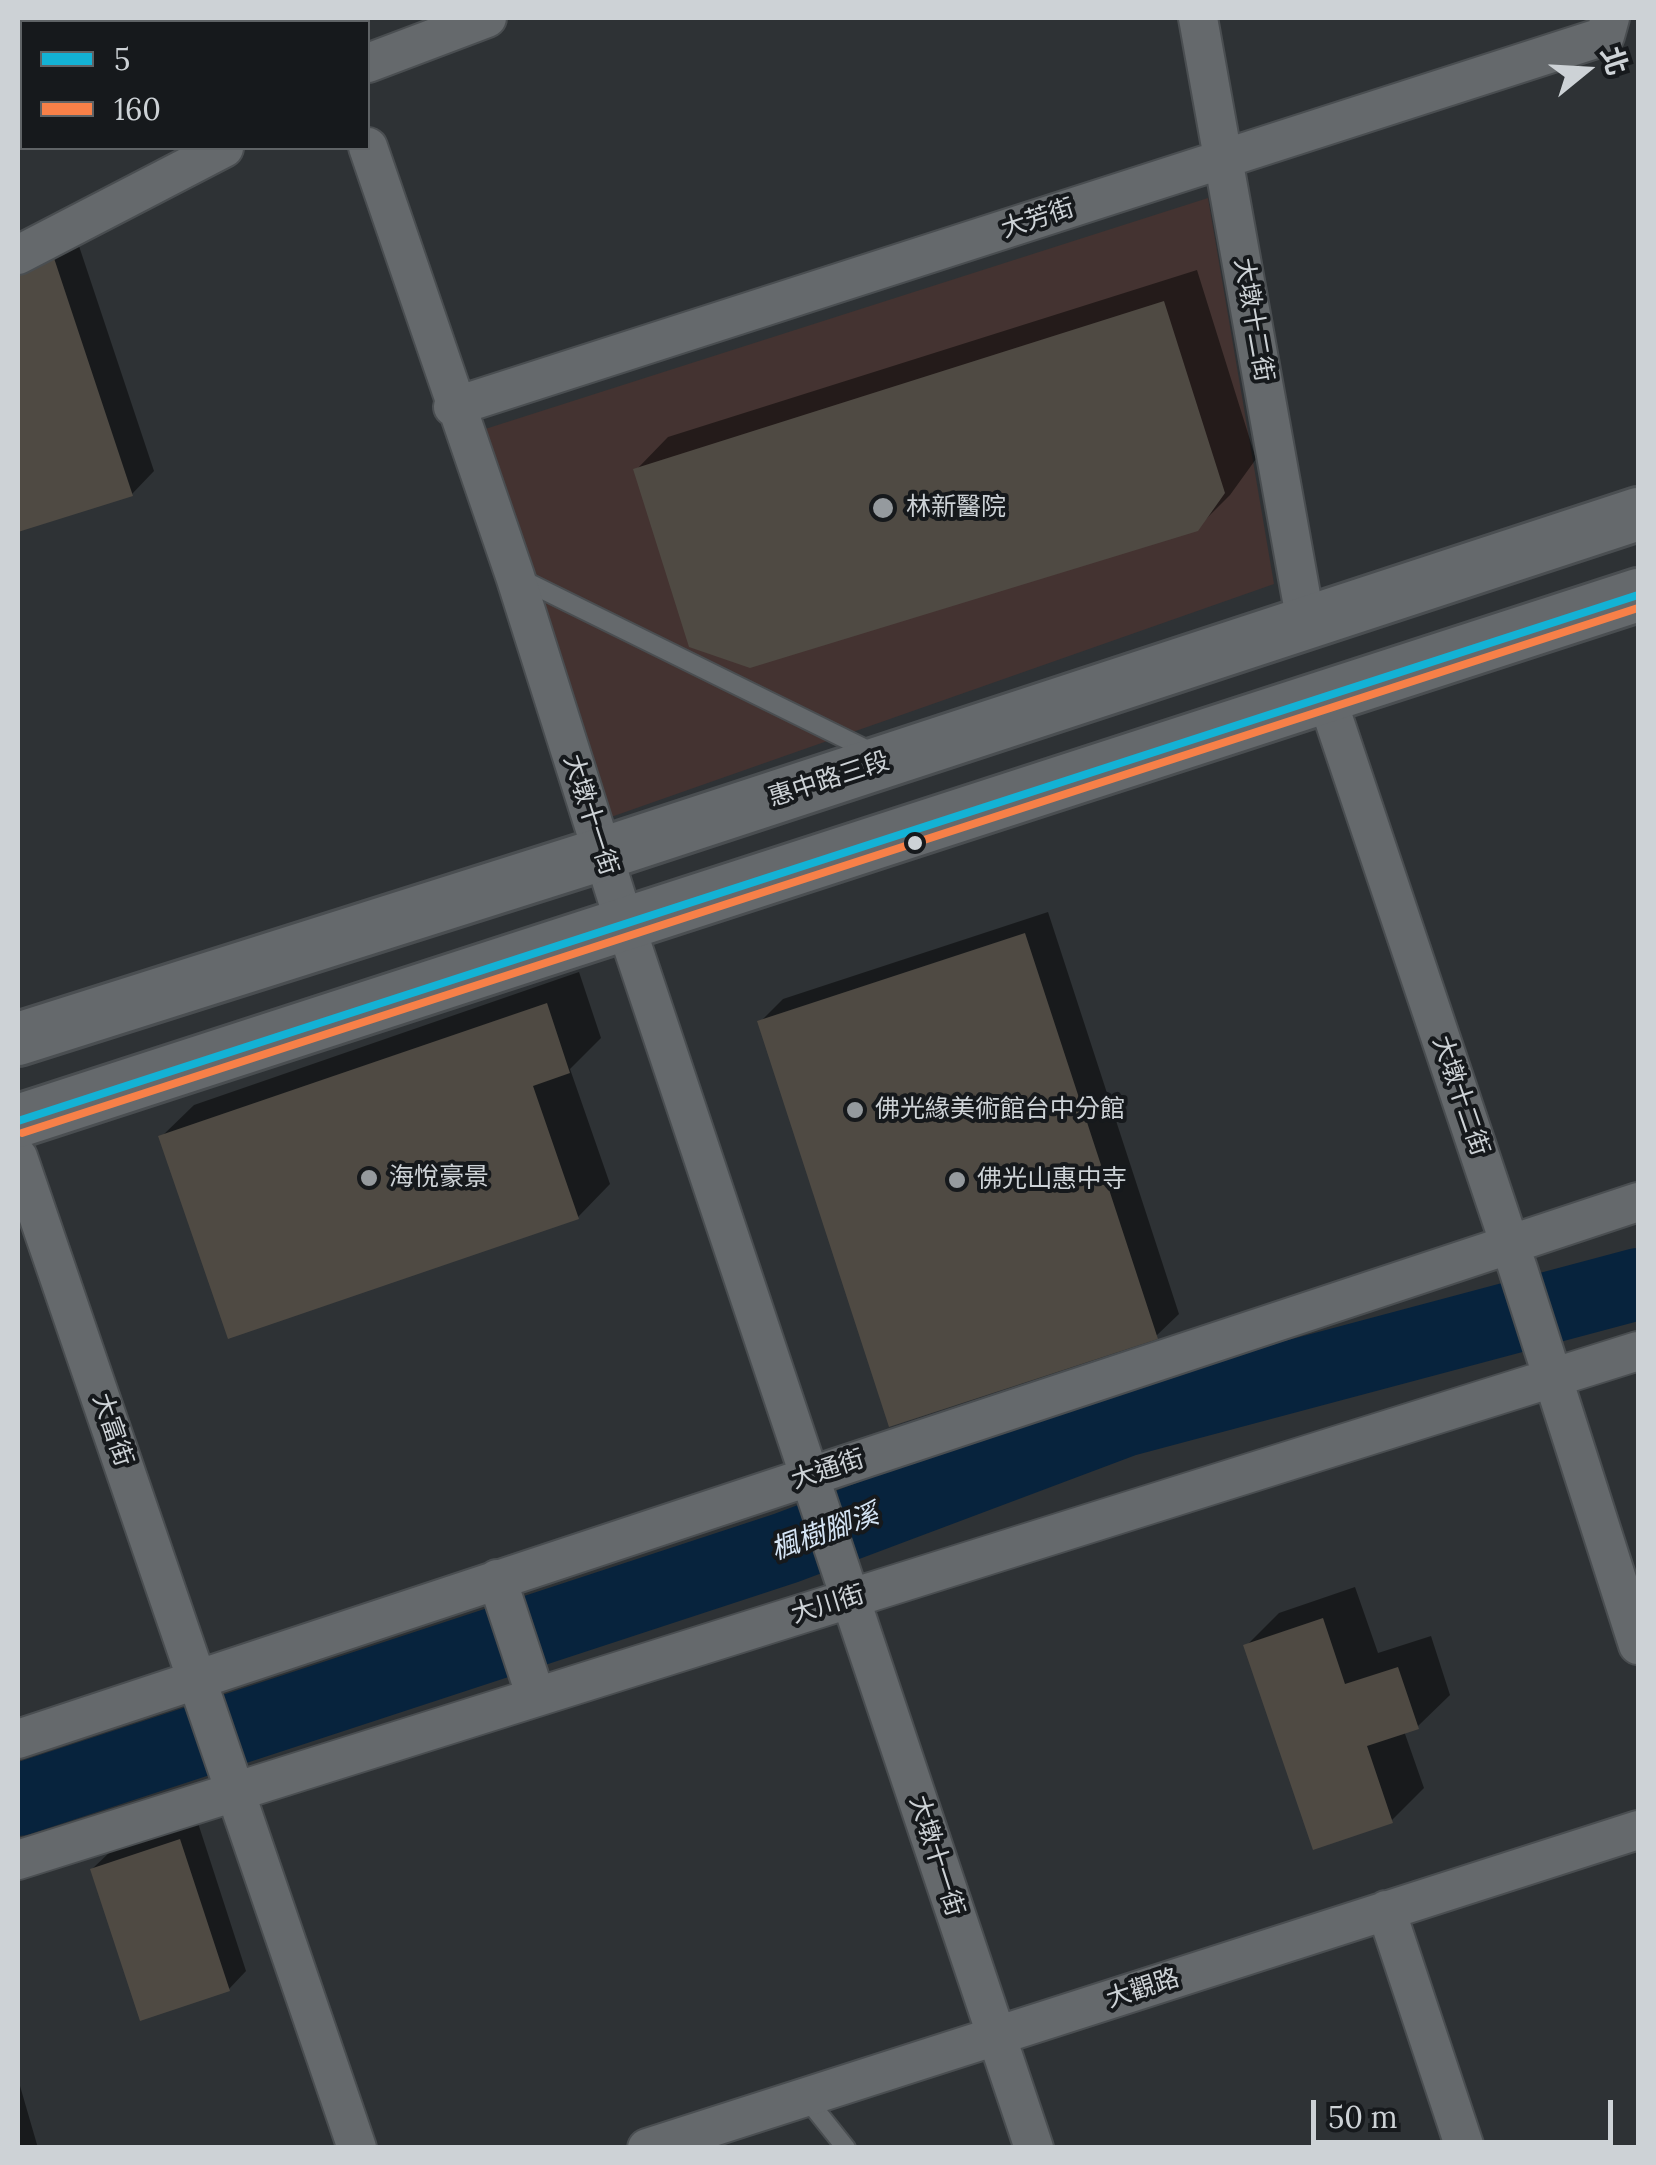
<!DOCTYPE html>
<meta charset="utf-8">
<style>
body{margin:0}
#map{position:relative;width:1656px;height:2165px;overflow:hidden;background:#2e3235;font-family:Lora,"Noto Sans TC",serif}
canvas{display:block}
.frame{position:absolute;inset:0;border:20px solid #cdd2d6;pointer-events:none}
.legend{position:absolute;left:20px;top:20px;width:350px;height:130px;box-sizing:border-box;background:#16191c;border:2px solid #5f6366;margin:0;padding:12px 18px;list-style:none;font-size:30px;color:#cdd2d6}
.legend li{display:flex;align-items:center;gap:20px;height:50px}
.legend b{width:50px;border:2px solid #5f6366}
.north{position:absolute;left:1536px;top:20px;width:100px;height:100px;-webkit-text-stroke:8px #16191c;paint-order:stroke;rotate:72deg;font-size:28px;font-weight:700;line-height:40px;text-align:center;color:#cdd2d6}
.north::after{content:'';display:block;margin:auto;width:35px;height:45px;background:#cdd2d6;clip-path:polygon(50% 0,100% 100%,50% 72%,0 100%)}
.scale{position:absolute;left:1311px;top:2100px;width:302px;height:45px;box-sizing:border-box;border:5px solid #cdd2d6;border-top:0;padding-left:12px;font-size:30px;line-height:35px;white-space:nowrap;color:#cdd2d6;-webkit-text-stroke:8px #16191c;paint-order:stroke}
</style>
<div id="map">
<canvas width="1656" height="2165"></canvas>
<div class="frame"></div>
<ul class="legend">
<li><b style="height:12px;background:#13b2d5"></b>5</li>
<li><b style="height:12px;background:#f78048"></b>160</li>
</ul>
<div class="north">北</div>
<div class="scale">50 m</div>
</div>
<script>
const ctx = document.querySelector('canvas').getContext('2d');
ctx.lineJoin = 'round';
function fillPath(path, color) { ctx.fillStyle = color; ctx.fill(path, 'evenodd'); }
function stroke(path, color, width, dash) { ctx.strokeStyle = color; ctx.lineWidth = width; ctx.lineCap = dash ? 'butt' : 'round'; ctx.setLineDash(dash || []); ctx.stroke(path); }
function write(font, color, halo, rows, align = 'center') {
  ctx.font = font + ' Lora,"Noto Sans TC",serif'; ctx.lineWidth = 8; ctx.setLineDash([]); ctx.textBaseline = 'middle'; ctx.strokeStyle = halo; ctx.fillStyle = color; for (const [text, x, y, turn = 0] of rows) {
    ctx.save(); ctx.translate(x, y); ctx.rotate((+turn || 0) * Math.PI / 180); ctx.textAlign = isNaN(turn) ? turn : align; if (halo) ctx.strokeText(text, 0, 0); ctx.fillText(text, 0, 0); ctx.restore();
  }
}
const medical = new Path2D(`
 M1208,198L1274,584L611,817L479,431Z`);
const shadow = new Path2D(`
 M70,219L154,471L132,494L18,529V246Z
 M1197,270L1256,459L1230,495L1196,529L636,470L668,437Z
 M1048,912L1179,1314L1156,1336L760,1022L783,999Z
 M579,972L601,1038L570,1069L610,1184L578,1217L161,1137L194,1105Z
 M1355,1587L1378,1653L1431,1636L1450,1695L1417,1727L1404,1731L1424,1788L1392,1820L1246,1646L1279,1613Z
 M198,1823L246,1971L229,1989L92,1869L110,1852Z
 M18,2079L38,2148H18Z`);
const river = new Path2D(`
 M18,1800L786,1548L1124,1421L1638,1284`);
const building = new Path2D(`
 M48,240L133,496L18,532V255Z
 M1164,301L1225,493L1198,531L750,668L689,647L633,469Z
 M1025,933L1158,1339L889,1427L757,1021Z
 M547,1003L570,1073L533,1086L579,1219L228,1339L158,1136Z
 M1323,1618L1345,1684L1398,1667L1419,1729L1367,1746L1393,1823L1313,1850L1243,1645Z
 M180,1839L230,1991L140,2021L90,1869Z`);
const lane = new Path2D(`
 M521,579L874,753
 M806,2098L846,2148`);
const street = new Path2D(`
 M324,18L326,22
 M1198,18L1306,623
 M368,63L487,18
 M368,147L515,576L625,924L1034,2148
 M18,255L224,148
 M453,407L1605,36L1610,18
 M1326,696L1518,1269L1638,1645
 M18,1157L357,2148
 M497,1579L536,1697
 M18,1739L1638,1202
 M18,1860L1638,1351
 M1386,1910L1465,2148
 M647,2148L1638,1830`);
const secondary = new Path2D(`
 M18,1039L602,854L1638,514
 M18,1121L1638,595`);
const bus1 = new Path2D(`
 M18,1121L1638,595`);
const bus2 = new Path2D(`
 M22,1133L1638,608`);
const markers = [
 [883,508,12,"#959a9e"],
 [915,843,9,"#cdd2d6"],
 [855,1110,10,"#959a9e"],
 [369,1178,10,"#959a9e"],
 [957,1180,10,"#959a9e"]
];
const streetNames = [
 ["大芳街",1038,219,-18],
 ["大墩十二街",1253,320,80],
 ["惠中路三段",829,780,-18],
 ["大墩十一街",590,815,72],
 ["大墩十二街",1460,1096,71],
 ["大富街",112,1430,71],
 ["大通街",828,1470,-18],
 ["大川街",828,1605,-17],
 ["大墩十一街",936,1856,72],
 ["大觀路",1143,1989,-18]
];
const poiNames = [
 ["林新醫院",906,508],
 ["佛光緣美術館台中分館",875,1110],
 ["海悅豪景",389,1178],
 ["佛光山惠中寺",977,1180]
];
const waterNames = [
 ["楓樹腳溪",825,1533,-20]
];
fillPath(medical, '#443331');
fillPath(shadow, '#0007');
stroke(river, '#07233d', 72);
fillPath(building, '#4f4a43');
stroke(lane, '#4a4e51', 22);
stroke(street, '#4a4e51', 42);
stroke(secondary, '#4a4e51', 58);
stroke(lane, '#65696c', 18);
stroke(street, '#65696c', 38);
stroke(secondary, '#65696c', 52);
stroke(bus1, '#13b2d5', 8);
stroke(bus2, '#f78048', 8);
for (const [x, y, r, color] of markers) { const dot = new Path2D(); dot.arc(x, y, r, 0, 2 * Math.PI); ctx.fillStyle = color; ctx.fill(dot); stroke(dot, '#16191c', 4); }
write('25px', '#cdd2d6', '#16191c', streetNames);
write('25px', '#cdd2d6', '#16191c', poiNames, 'left');
write('italic 28px', '#d5e4f4', '#16191c', waterNames);
</script>
